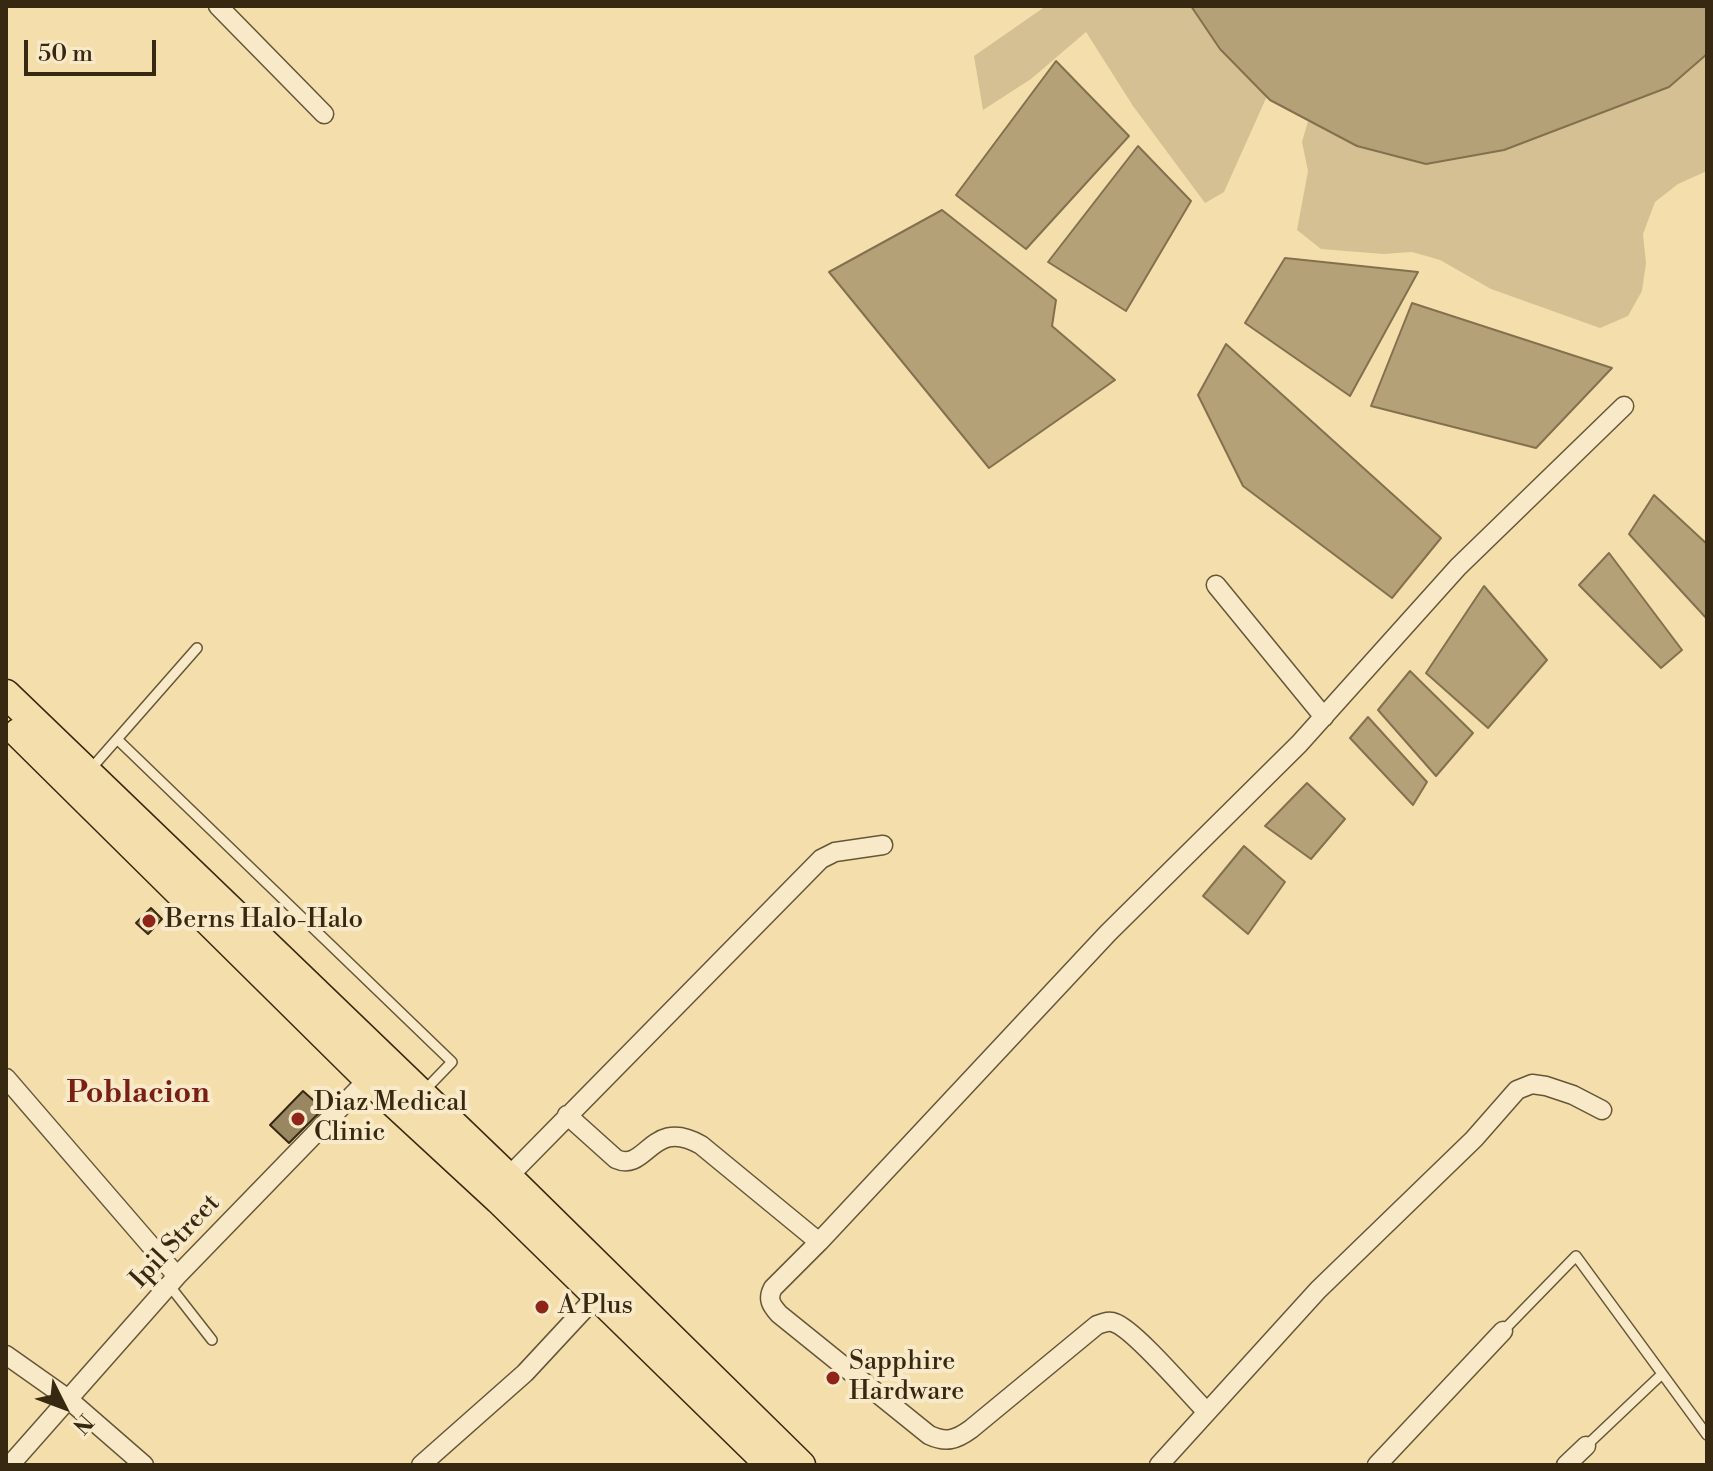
<!DOCTYPE html>
<style>
body{margin:0}
#map{position:relative;width:1713px;height:1471px;overflow:hidden;background:#f4dfac;font-family:"Libre Bodoni",serif}
canvas{display:block}
.frame{position:absolute;inset:0;border:8px solid #372812;pointer-events:none}
.north{position:absolute;left:24px;top:1367px;width:80px;height:80px;-webkit-text-stroke:6px #f8eac9;paint-order:stroke;rotate:132deg;font-size:22px;font-weight:700;line-height:32px;text-align:center;color:#372812}
.north::after{content:'';display:block;margin:auto;width:28px;height:36px;background:#372812;clip-path:polygon(50% 0,100% 100%,50% 72%,0 100%)}
.scale{position:absolute;left:24px;top:40px;width:132px;height:36px;box-sizing:border-box;border:4px solid #372812;border-top:0;padding-left:10px;font-size:24px;line-height:28px;white-space:nowrap;color:#372812;-webkit-text-stroke:6px #f8eac9;paint-order:stroke}
</style>
<div id="map">
<canvas width="1713" height="1471"></canvas>
<div class="frame"></div>
<div class="north">N</div>
<div class="scale">50 m</div>
</div>
<script>
const ctx = document.querySelector('canvas').getContext('2d');
ctx.lineJoin = 'round';
function fillPath(path, color) { ctx.fillStyle = color; ctx.fill(path, 'evenodd'); }
function stroke(path, color, width, dash) { ctx.strokeStyle = color; ctx.lineWidth = width; ctx.lineCap = dash ? 'butt' : 'round'; ctx.setLineDash(dash || []); ctx.stroke(path); }
function write(font, color, halo, rows, align = 'center') {
  ctx.font = font + ' "Libre Bodoni",serif'; ctx.lineWidth = 8; ctx.setLineDash([]); ctx.textBaseline = 'middle'; ctx.strokeStyle = halo; ctx.fillStyle = color; for (const [text, x, y, turn = 0] of rows) {
    ctx.save(); ctx.translate(x, y); ctx.rotate((+turn || 0) * Math.PI / 180); ctx.textAlign = isNaN(turn) ? turn : align; if (halo) ctx.strokeText(text, 0, 0); ctx.fillText(text, 0, 0); ctx.restore();
  }
}
const green = new Path2D(`
 M1046,6H1250L1276,76L1224,192L1205,203L1133,106L1086,32L1031,79L983,110L974,56Z
 M1707,6V171L1678,184L1655,202L1643,234L1646,263L1642,291L1628,316L1600,328L1491,289L1440,260L1412,252L1383,254L1321,249L1297,230L1308,171L1302,142L1327,55Z`);
const water = new Path2D(`
 M1191,6H1707V54L1669,87L1504,150L1426,164L1357,146L1270,100L1220,49Z
 M1056,61L1129,136L1026,249L956,195Z
 M1138,146L1191,201L1126,311L1048,262Z
 M942,210L1056,300L1052,326L1115,380L989,468L829,272Z
 M1285,258L1418,272L1350,396L1245,323Z
 M1412,303L1612,368L1536,448L1371,406Z
 M1226,344L1441,538L1392,598L1243,486L1198,395Z
 M1654,495L1707,544V619L1629,534Z
 M1609,553L1682,650L1661,668L1579,585Z
 M1484,586L1547,660L1488,728L1426,673Z
 M1410,671L1473,733L1436,776L1378,710Z
 M1368,717L1427,782L1413,805L1350,738Z
 M1307,783L1345,819L1311,859L1265,826Z
 M1244,846L1285,882L1248,934L1203,896Z`);
const building = new Path2D(`
 M151,908L162,919L148,934L136,923Z
 M303,1091L323,1109L289,1143L270,1125Z`);
const service = new Path2D(`
 M118,740L452,1062L424,1091
 M89,771L197,648
 M169,1285L212,1340
 M1503,1331L1576,1256L1707,1435
 M1586,1446L1662,1374`);
const minor = new Path2D(`
 M218,6L324,114
 M1216,585L1324,717
 M6,1078L177,1276
 M567,1115L616,1159C647,1173 651,1116 701,1145L819,1242
 M508,1177L821,859L835,852L883,845
 M6,1355L67,1398L144,1465
 M1207,1412C1189,1394 1135,1330 1115,1323C1109,1320 1103,1323 1097,1325L971,1429C956,1440 946,1443 929,1435L779,1314C771,1305 767,1299 773,1288L819,1242L1108,933L1299,744L1458,567L1624,406
 M10,1465L177,1276L376,1071
 M421,1465L525,1373L603,1289
 M1159,1465L1318,1290L1474,1139L1517,1090L1532,1084L1546,1086L1573,1095L1602,1110
 M1377,1465L1503,1331
 M1566,1465L1586,1446`);
const trunk = new Path2D(`
 M6,694L508,1177L801,1465
 M18,733L368,1079L499,1200L770,1465`);
const markers = [
 [149,921,8,"#8f2418"],
 [298,1119,8,"#8f2418"],
 [542,1307,8,"#8f2418"],
 [833,1378,8,"#8f2418"]
];
const poiNames = [
 ["Berns Halo-Halo",165,921],
 ["Diaz Medical",314,1104],
 ["Clinic",314,1134],
 ["A Plus",558,1307],
 ["Sapphire",849,1363],
 ["Hardware",849,1393]
];
const streetNames = [
 ["Ipil Street",176,1242,-47]
];
const quarterNames = [
 ["Poblacion",138,1095]
];
fillPath(green, '#d4c092');
fillPath(water, '#b4a178');
stroke(water, '#82714f', 2);
fillPath(building, '#998762');
stroke(building, '#372812', 2);
stroke(service, '#665638', 12);
stroke(minor, '#665638', 21);
stroke(trunk, '#372812', 31);
stroke(service, '#f8eac9', 9);
stroke(minor, '#f8eac9', 18);
stroke(trunk, '#f4dfac', 28);
for (const [x, y, r, color] of markers) { const dot = new Path2D(); dot.arc(x, y, r, 0, 2 * Math.PI); ctx.fillStyle = color; ctx.fill(dot); stroke(dot, '#f8eac9', 3); }
write('26px', '#372812', '#f8eac9', poiNames, 'left');
write('26px', '#372812', '#f8eac9', streetNames);
write('bold 30px', '#7a1f14', '#f8eac9', quarterNames);
</script>
